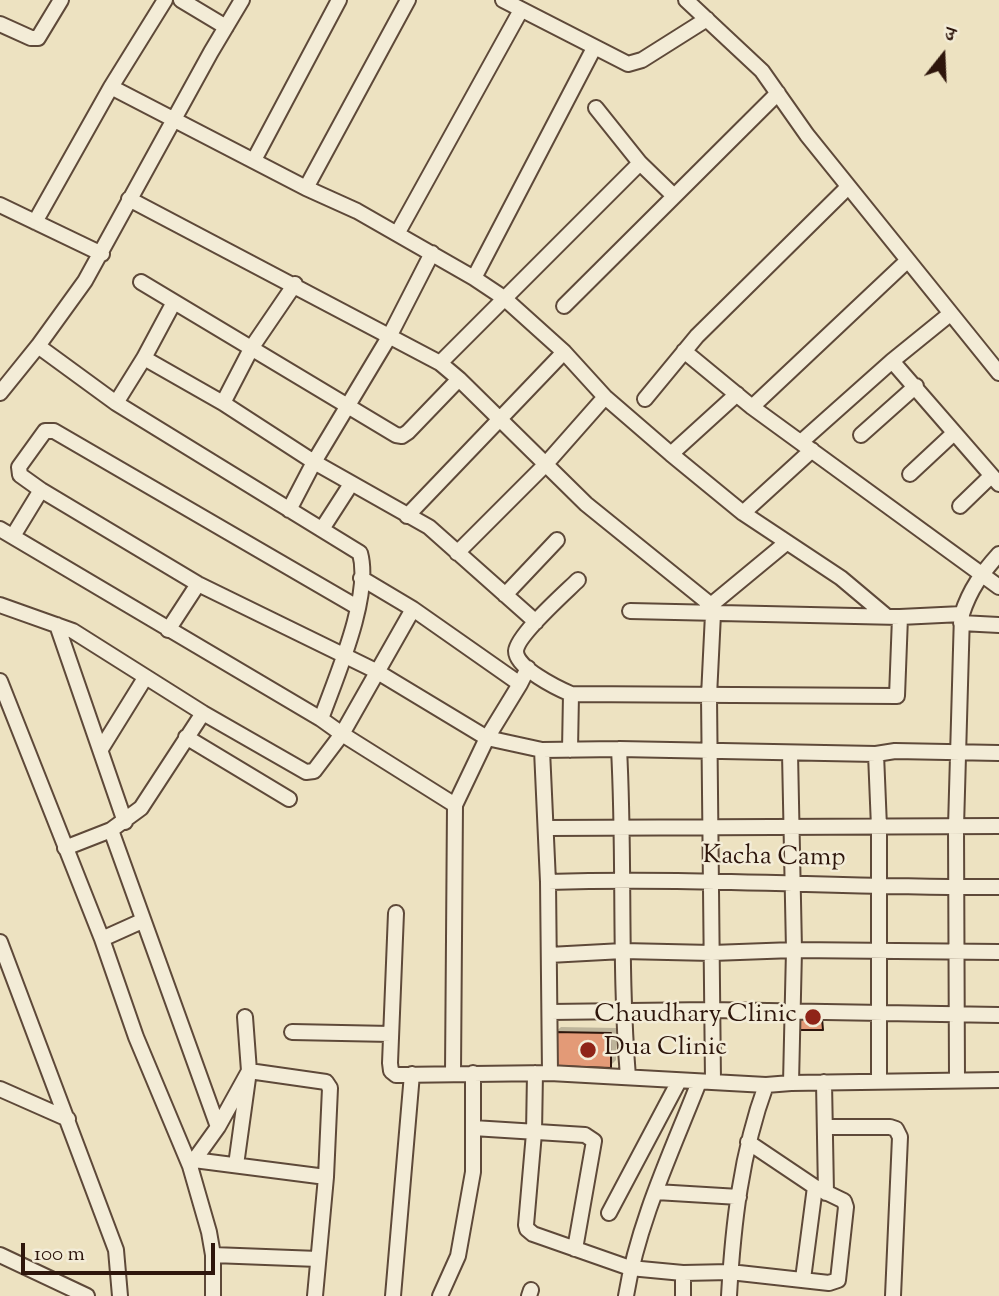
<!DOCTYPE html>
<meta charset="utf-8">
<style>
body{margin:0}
#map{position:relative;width:999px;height:1296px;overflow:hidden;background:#ede2c1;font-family:"Sorts Mill Goudy","Noto Serif Devanagari",serif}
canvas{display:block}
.north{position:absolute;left:908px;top:21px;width:70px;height:70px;-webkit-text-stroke:5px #f3ecd7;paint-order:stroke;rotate:18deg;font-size:19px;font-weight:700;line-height:28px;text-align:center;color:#2e160c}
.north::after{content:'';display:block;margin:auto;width:24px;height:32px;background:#2e160c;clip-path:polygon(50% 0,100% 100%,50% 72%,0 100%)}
.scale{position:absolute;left:21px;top:1243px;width:194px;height:32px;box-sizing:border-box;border:4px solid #2e160c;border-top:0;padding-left:9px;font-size:21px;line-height:24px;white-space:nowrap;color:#2e160c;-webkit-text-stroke:5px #f3ecd7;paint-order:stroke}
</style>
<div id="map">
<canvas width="999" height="1296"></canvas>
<div class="north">उ</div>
<div class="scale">100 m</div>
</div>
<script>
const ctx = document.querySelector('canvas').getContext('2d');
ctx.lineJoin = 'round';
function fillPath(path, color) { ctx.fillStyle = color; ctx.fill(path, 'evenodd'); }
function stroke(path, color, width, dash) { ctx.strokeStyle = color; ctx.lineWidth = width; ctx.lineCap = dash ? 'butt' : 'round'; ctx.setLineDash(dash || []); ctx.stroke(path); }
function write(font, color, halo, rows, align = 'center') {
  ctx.font = font + ' "Sorts Mill Goudy",serif'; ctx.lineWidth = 5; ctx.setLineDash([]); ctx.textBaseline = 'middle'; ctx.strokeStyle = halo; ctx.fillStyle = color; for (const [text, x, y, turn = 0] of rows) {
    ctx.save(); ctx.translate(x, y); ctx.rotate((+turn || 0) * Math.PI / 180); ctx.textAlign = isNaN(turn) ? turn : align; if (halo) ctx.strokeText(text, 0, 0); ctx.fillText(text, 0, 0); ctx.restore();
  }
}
const shadow = new Path2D(`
 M561,1027L617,1028L616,1060L610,1066L555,1032Z`);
const building = new Path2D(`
 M822,1018L823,1030H800V1019Z
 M553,1032L611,1033V1068L553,1066Z`);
const minor = new Path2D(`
 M181,0L226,27
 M503,0L628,64L642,60L707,19
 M686,0L762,71L807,135L999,373
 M0,24L31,38H38L61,0
 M111,87L306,188L357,211L474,278L504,298L564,352L605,397L671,454L743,513L841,578L885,615
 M596,108L640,163
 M254,160L339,0
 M306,188L408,0
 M129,199L440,363L459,379L586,504L711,605L713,614L709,696L713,1081
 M0,205L102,254
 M35,222L111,87L165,0
 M397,234L521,10
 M474,278L594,48
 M141,282L396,435L402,436L408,432L459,379
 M564,306L778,93
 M38,346L116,403L360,553C372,596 336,677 321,719
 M684,351L752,407L999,587
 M144,358L223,403L314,462L429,527L536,622
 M892,361L999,484
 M440,363L640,163L674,196
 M0,393L38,346L85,281L211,52L242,0
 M645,399L697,336L848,187
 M116,403L144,358L174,302
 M223,403L252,347L295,284
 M752,407L907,261
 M861,435L916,386
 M801,442L892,361L950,314
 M671,454L737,394
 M910,474L954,433
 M960,506L991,476
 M289,510L314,462L389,337L432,253
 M743,513L812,450
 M407,516L564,352
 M0,529L321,719L342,734L455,805
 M322,529L351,484
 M13,536L41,490
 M457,553L545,465L605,397
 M361,578L413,609L520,684
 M578,580C566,592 517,635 516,651C516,668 557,688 571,694L897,696L900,617
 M505,595L557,540
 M0,605L73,631L203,713L306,772L314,771L342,734L413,609
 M711,605L786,543
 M357,607L54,431H45L19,467L20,475L41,490L198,584L376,671L487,738L542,750L619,749L876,754L895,751L999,753
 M630,611L900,617L962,614
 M961,623L999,625
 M57,625L125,822
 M168,630L198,584
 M0,681L102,939L136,1037L190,1166L209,1232L213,1255V1296
 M186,737L289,799
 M101,749L145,678
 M619,749C625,858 619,967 628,1077
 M542,750L548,882L550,1073
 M570,750L571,694
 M790,753L794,950L791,1083
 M876,754L879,827V1081
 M547,828L999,826
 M111,830L218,1127
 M65,848L111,830L141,808L203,713
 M548,882C699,877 849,888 999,887
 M396,913L390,1063L391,1071L396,1075L550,1073L766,1085L791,1083L999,1080
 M102,939L142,921
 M0,942L116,1250L120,1296
 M549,955L623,951L712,953L794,950L999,952
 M550,1012L710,1010L999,1015
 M292,1032L391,1034
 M453,1073L455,805L487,738L520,684L528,668
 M535,1073L534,1133L526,1225L527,1229L533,1234L630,1268L683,1273L730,1272L829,1283L838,1280L846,1207L844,1201L815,1187L748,1142
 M957,1080L956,827L962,614C970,589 982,573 999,554
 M824,1082L826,1193
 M0,1089L68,1119
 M825,1127H890L896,1129L900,1137L893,1296
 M473,1128L585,1135L594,1141L575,1249
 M194,1160L326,1177
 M236,1165L249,1071L245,1017
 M190,1166L218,1127L249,1071L326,1082L330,1088L326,1177L315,1296
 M656,1192L739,1197
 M609,1213L679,1081
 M0,1255L87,1296
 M213,1255L318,1259
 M683,1273V1296
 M803,1279L815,1187
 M393,1296L412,1074
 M440,1296L458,1256L473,1172V1073
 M529,1296L531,1290
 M626,1296C638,1222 672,1151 699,1082
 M729,1296C733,1225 741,1153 766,1085`);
const markers = [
 [813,1017,9,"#8f2418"],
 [588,1050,9,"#8f2418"]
];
const streetNames = [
 ["Kacha Camp",774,859,1]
];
const poiNames = [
 ["Chaudhary Clinic",797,1017],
 ["Dua Clinic",604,1050,"left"]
];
fillPath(shadow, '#0003');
fillPath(building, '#e39a77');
stroke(building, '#2e160c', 2);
stroke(minor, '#5e4939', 18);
stroke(minor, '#f3ecd7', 14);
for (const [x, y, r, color] of markers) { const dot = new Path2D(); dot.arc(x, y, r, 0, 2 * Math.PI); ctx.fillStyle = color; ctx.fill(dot); stroke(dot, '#f3ecd7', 2.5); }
write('26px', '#2e160c', '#f3ecd7', streetNames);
write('26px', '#2e160c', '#f3ecd7', poiNames, 'right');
</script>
